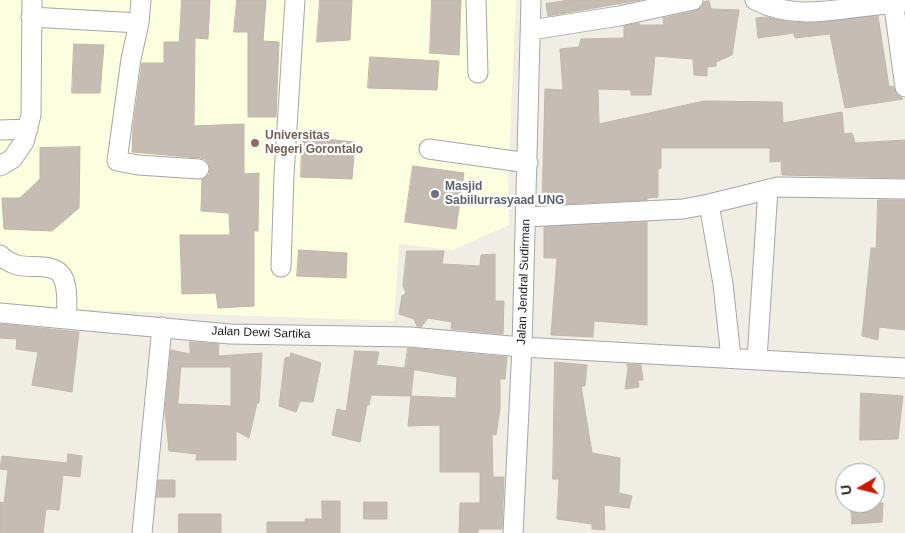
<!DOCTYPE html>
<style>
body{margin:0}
#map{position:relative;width:905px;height:533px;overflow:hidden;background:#f0ede5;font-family:Arial,sans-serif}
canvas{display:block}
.north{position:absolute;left:835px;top:463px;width:50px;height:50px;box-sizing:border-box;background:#fff;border:1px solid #a5a5a5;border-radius:50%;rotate:262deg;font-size:14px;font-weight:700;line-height:20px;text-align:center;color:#1f1f1f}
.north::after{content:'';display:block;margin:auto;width:18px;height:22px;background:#ce1500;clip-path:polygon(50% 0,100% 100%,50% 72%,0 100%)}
</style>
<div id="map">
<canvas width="905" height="533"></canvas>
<div class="north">U</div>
</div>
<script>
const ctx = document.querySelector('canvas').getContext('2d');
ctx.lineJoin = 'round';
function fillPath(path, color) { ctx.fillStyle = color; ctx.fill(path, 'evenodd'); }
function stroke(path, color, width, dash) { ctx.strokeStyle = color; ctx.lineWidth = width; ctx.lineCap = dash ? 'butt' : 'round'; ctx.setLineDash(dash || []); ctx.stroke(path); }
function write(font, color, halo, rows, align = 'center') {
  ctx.font = font + ' Arial,sans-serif'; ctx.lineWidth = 4.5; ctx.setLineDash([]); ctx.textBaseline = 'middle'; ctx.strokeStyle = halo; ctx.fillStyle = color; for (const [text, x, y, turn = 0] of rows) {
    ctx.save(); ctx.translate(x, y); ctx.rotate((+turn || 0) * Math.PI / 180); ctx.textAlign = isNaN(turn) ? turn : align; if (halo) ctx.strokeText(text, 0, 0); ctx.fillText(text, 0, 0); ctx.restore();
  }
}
const education = new Path2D(`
 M0,0H516L508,181L509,225L453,250L399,244L394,321L93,310L0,303Z`);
const building = new Path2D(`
 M182,0H210L208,39L195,38L194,126L244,124V174L259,173L258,231H254V306L218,308L216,293L182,294L180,235H230L229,213L201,211L202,179L209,175L210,169L209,164L205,159L200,158L132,152L133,128L142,63H164V42H179Z
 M237,0H266L263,41L279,42L276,117H248V32H234Z
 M320,0H352L350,40L317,42Z
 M432,0H461L459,55L430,53Z
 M570,0H640L548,16L546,4Z
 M709,1L711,9L739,10L732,55L716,62V66L707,67V76L694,75L693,59L655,56L651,95H631V90L598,89L599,124L704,101L782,102L783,123L842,112L844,134L852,133L855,143L905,140V178L782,175L781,161L770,162V148H661V168L658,169V197L647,198V200L542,205L545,89L563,90L560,49L579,47L581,39L624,38V26L639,23V25H664L663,18L695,11L701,8L704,2Z
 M878,16L889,87L893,86L896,93L903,99L845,108L830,34L795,38L794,33L758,38L756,18L767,17L789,22L814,23Z
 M74,44L104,45L100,93H72Z
 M370,57L439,61L437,90L368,88Z
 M302,137L355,142L352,179L301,177Z
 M80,147L79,208L52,231L4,229L2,198H20L40,179V148Z
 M413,166L464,173L456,229L405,222Z
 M878,200H905V330L879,327L878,340L862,336L871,248H876Z
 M647,222V325L594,321L593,337L551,335L557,258H544V227Z
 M299,250L347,253L346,278L297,276Z
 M407,251H444L442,264L480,266L481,255L495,254V301H504L503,334L451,329L452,322L428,318L421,327L417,326L414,319L399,314L402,296L406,293L403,286Z
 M0,324L79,332L72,392L32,385L38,352L16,349L17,339L0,338Z
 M190,342L219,344L218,356L262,353L259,403H257L249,438L236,431V460H196L197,454L169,451L165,411L171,350L190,354ZM181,367H231V406L178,404Z
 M408,348L507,357L505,379H500V409L496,435L492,434L493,477H504L502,529H478V533H459L460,503H480V472H440V425L408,426L411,396L456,398L457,377L405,368Z
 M355,351L379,352L376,365L414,369L411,396L371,395L369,405H367L360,442L332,435L337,409L346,411Z
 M291,353L321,363L313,402L300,401L296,412L279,406L285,358L290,357Z
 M555,362L587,365L585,386H581L592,453L620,458L619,493L632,496L629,508L604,505L605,530L592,529V524L557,519L559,479H553Z
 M627,364L641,365L643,380H638L639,387L625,389L628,369Z
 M861,393L903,396L898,439L860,440Z
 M68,454L82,456L80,477L63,475L59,510L46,509L43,533H0V502L4,503L8,470L0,469L2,456L67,463Z
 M158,480H175V497H157Z
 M322,501H340V533H267V522H305V519H322Z
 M364,502H387V519H364Z
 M851,503H883L882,522L852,524Z
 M179,514H221V533H179Z`);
const minor = new Path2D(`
 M476,0L478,73
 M755,0C786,16 817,13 851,8C869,6 887,4 905,2
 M893,0L905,87
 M31,17L139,23L141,0
 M139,23L131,59L117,161L138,165L199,169
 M531,30L619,16L693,0
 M0,130L28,129
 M429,149L528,163
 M0,166L12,159L24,142L31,115L32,0
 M709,204L723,284L731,358
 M526,217L683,209L709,204L778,187L905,189
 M0,255C5,260 10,263 17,265C30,269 54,262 62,276C69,287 66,307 67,319
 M281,267L284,175L295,0
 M0,313L230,334L410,337L522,347L905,368
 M757,359L768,189
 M142,533L162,327
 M513,533L522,347L531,0`);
const markers = [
 [255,143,5,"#8d6e63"],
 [435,194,5,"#6b7280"]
];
const educationNames = [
 ["Universitas",265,136],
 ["Negeri Gorontalo",265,150]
];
const worshipNames = [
 ["Masjid",445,187],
 ["Sabiilurrasyaad UNG",445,201]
];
const streetNames = [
 ["Jalan Jendral Sudirman",524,282,-88],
 ["Jalan Dewi Sartika",261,333,2]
];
fillPath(education, '#fcffdf');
fillPath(building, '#c5bdb4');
stroke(building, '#c2b6a7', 1);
stroke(minor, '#a6a6a6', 21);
stroke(minor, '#fff', 19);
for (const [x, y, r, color] of markers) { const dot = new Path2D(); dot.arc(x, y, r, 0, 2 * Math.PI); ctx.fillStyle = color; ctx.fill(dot); stroke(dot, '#fff', 2); }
write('bold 12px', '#785e54', '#fff', educationNames, 'left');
write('bold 12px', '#5b616d', '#fff', worshipNames, 'left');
write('12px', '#1f1f1f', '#fff', streetNames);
</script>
